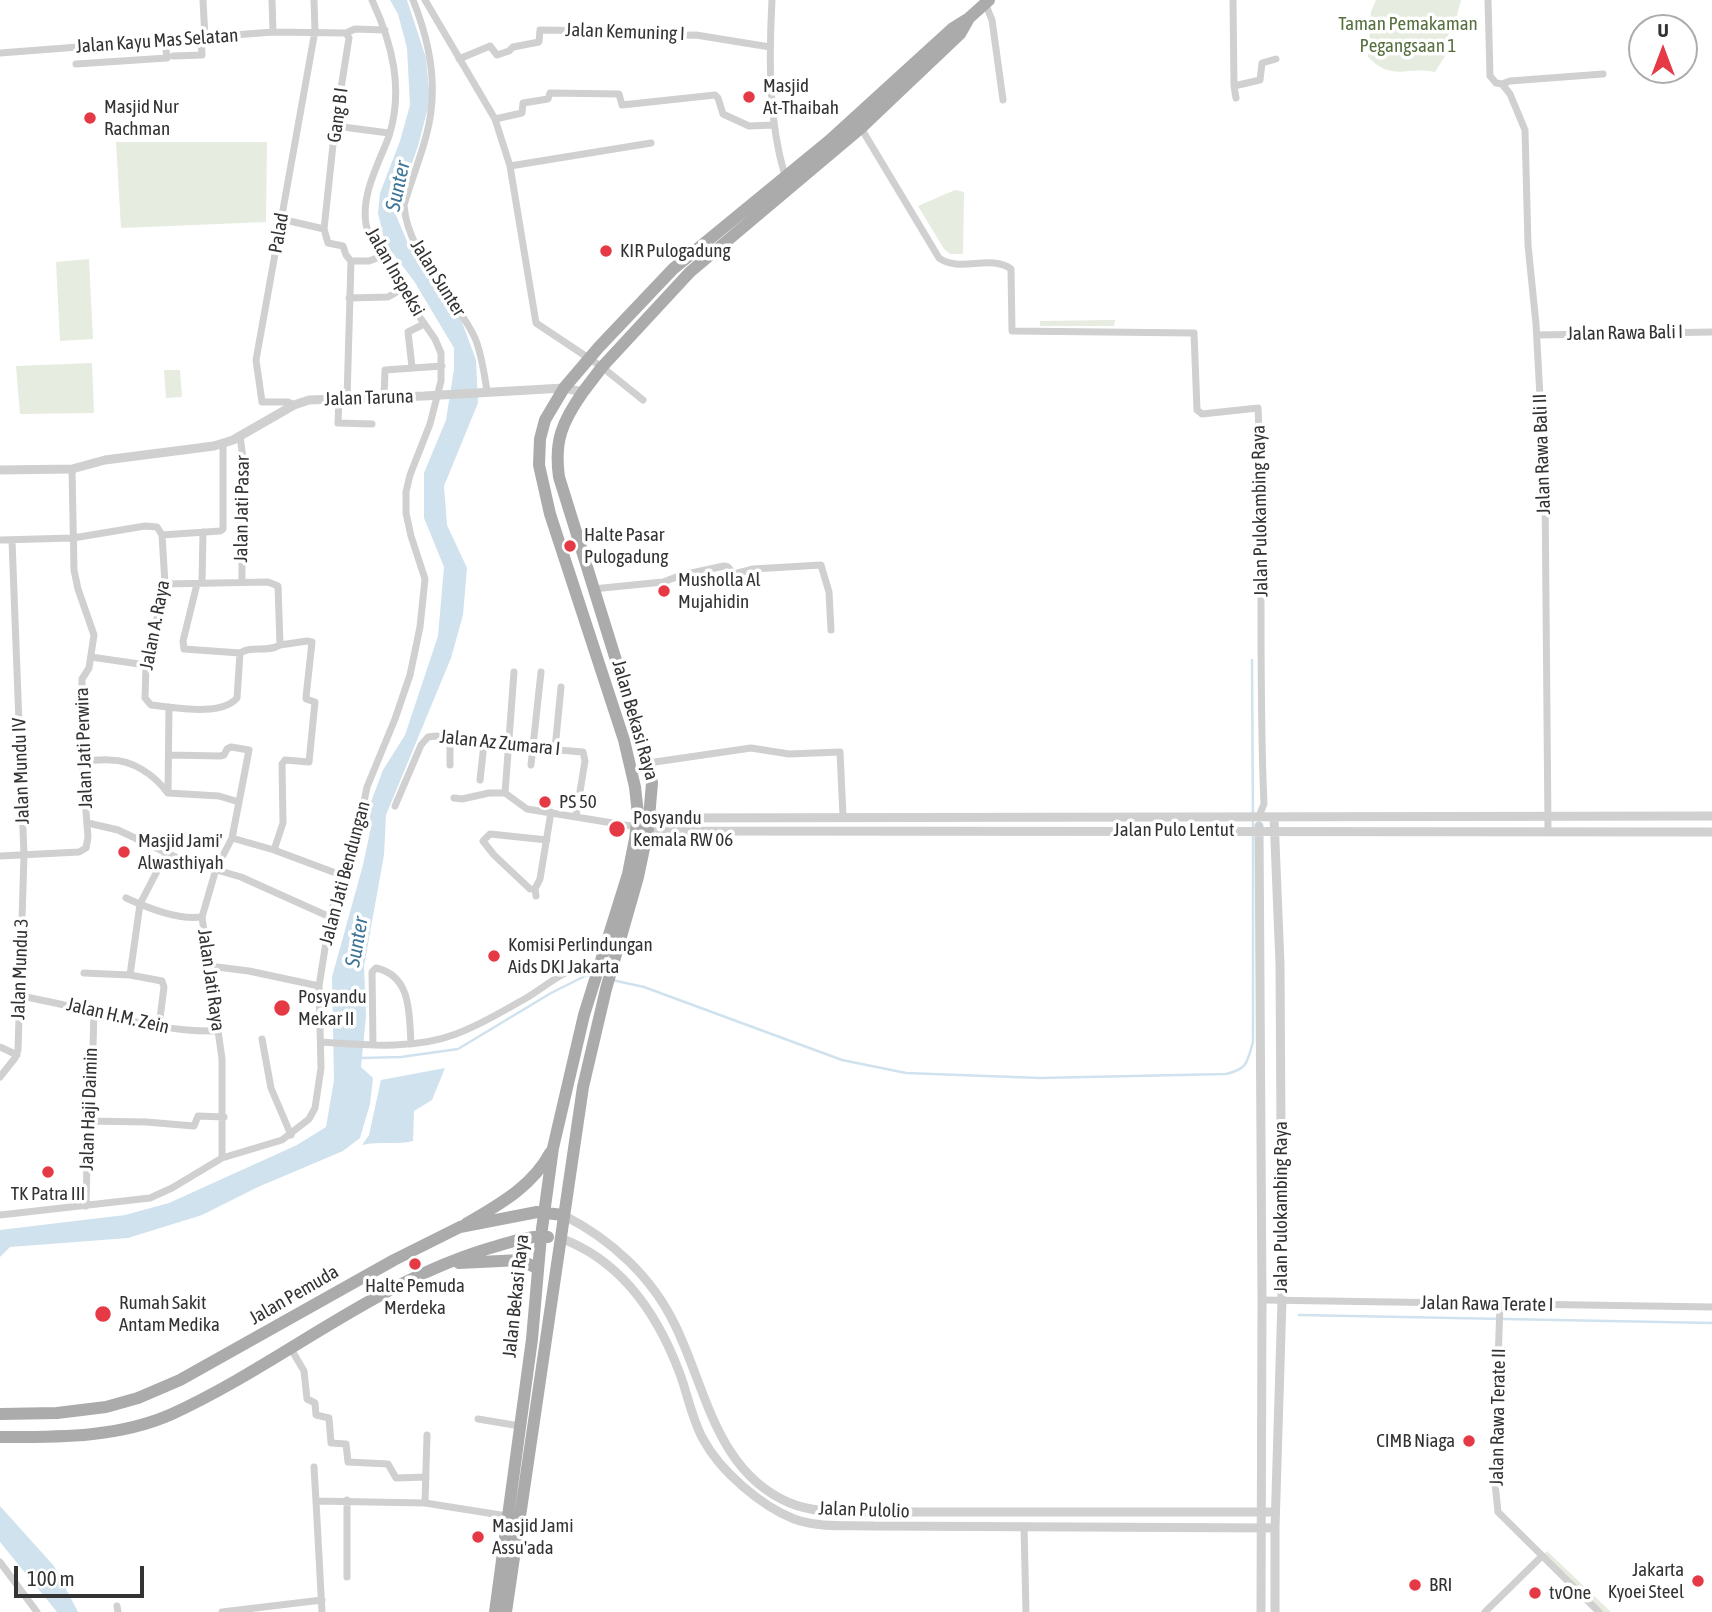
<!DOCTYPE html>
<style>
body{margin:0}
#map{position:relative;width:1712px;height:1612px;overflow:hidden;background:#fff;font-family:"Asap Condensed",sans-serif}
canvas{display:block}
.north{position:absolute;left:1628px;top:14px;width:70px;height:70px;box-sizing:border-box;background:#fff;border:2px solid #adadad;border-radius:50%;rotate:0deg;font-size:19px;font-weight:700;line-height:28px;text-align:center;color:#333}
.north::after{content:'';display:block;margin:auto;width:24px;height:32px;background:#e63946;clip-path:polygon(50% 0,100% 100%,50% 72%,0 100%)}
.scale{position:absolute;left:14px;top:1566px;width:130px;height:32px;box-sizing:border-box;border:4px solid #333;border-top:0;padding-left:9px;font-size:21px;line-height:24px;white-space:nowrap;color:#333;-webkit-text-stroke:5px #fff;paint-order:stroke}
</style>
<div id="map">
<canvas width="1712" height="1612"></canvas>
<div class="north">U</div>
<div class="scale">100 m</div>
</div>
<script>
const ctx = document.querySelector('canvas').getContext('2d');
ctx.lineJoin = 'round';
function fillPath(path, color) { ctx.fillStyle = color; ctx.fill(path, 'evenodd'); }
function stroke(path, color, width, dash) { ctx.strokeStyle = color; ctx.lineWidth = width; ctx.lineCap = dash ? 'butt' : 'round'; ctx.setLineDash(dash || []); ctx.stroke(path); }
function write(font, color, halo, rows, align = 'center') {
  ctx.font = font + ' "Asap Condensed",sans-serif'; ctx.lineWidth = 7; ctx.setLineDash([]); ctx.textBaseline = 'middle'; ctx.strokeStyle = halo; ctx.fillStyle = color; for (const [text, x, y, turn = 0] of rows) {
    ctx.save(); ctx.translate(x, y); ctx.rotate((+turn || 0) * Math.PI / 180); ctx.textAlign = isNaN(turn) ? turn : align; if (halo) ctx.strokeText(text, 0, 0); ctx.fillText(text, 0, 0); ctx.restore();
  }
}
const green = new Path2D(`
 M1376,0H1461L1456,19L1447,38L1445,56L1435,72C1406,66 1393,82 1368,57L1371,12Z
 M116,142H267L266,222L121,228Z
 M955,190L964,192L963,254H950L944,249L918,206Z
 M89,259L93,339L60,341L56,262Z
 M1115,320L1114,326H1040V321Z
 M92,363L94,413L20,414L16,366Z
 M164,370H180L182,397L166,398Z
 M1547,1551L1611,1612H1599L1542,1556Z`);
const water = new Path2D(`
 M390,0H407L426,58L430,100L418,146L395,213L409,246L426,273L459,314L476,360L478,403L444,486L447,525L467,568L463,615L451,658L386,815L384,855L364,966L366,1016L361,1067L373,1078L370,1104L360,1138L343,1151L258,1187L202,1215L128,1238L10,1247L0,1257V1230L125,1215L169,1203L297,1145L326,1127L334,1080L332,977L363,865L371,827L369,807L383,770L405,735L438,636L444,567L424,518V473L446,420L454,369V348L414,281L385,243L378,213L380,193L400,141L410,105L407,48L398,14Z
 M445,1068L432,1100L414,1111L413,1141C396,1145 379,1141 362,1145L369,1135L381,1080Z
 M0,1506L54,1566L78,1612H57L0,1542Z`);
const stream = new Path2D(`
 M1252,660L1253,828
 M612,980L644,987L842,1060L906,1073L1040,1078L1226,1074C1248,1069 1247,1062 1253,1042V835
 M361,1058L401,1057L458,1049L551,993L587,975L592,976
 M1299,1315L1712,1323`);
const minor = new Path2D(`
 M203,0L205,38
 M272,0L273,32
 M413,0C427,35 436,73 431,111C428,140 412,177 404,205C407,254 455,295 475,338C482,355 484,373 487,391
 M425,0L495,119L510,166L536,323L602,367L643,400
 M772,0C769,59 768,119 785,176
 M1233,0L1234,86L1236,98
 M1488,0L1490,76L1496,83L1502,84L1510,94L1525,130L1528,245L1536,324L1545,488L1548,831
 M985,3L992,20L1003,100
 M346,33L355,29L385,30
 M0,53L273,32L346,33L349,38L335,126L324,229
 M173,56L202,55L201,38
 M459,59L490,46L497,55L509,51L513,47L539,42L540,30L606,31L633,36L696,35L770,47
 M76,64L167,58L165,41
 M1502,84L1510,81L1603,74
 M1234,86L1260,80L1262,63L1276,59
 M495,119L522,113L523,103L548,99L550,93L619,94L622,105L715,95L718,98L723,114L749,126L773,125
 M335,126L389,133
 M861,128L939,258C959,273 991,254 1011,269L1012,331L1194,333L1197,410L1202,414L1258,408C1264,540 1258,672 1264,804L1259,816
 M510,166L651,143
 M281,219L324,229L328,243L343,246L346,255L351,261L347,399
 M351,261H369L382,256
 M349,298L388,297L402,289
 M1537,335L1712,332
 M412,367L408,332L424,324
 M384,398L385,370L442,366
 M339,399L338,423L372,424
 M294,405L288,402H262L256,360L315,31L314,0
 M240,436L245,473L242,502V582
 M162,535L220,531L223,529V444
 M0,540L73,538L145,526L157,527L162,535L165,584L146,665L145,698L151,705C173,707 221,717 237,698L240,653C252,645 267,653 280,645L278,586L268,582L165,584
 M202,583L203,532
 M197,584L183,641L184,649L240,653
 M593,589L663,582L682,575L724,566L728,567L734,574L753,569L821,565L829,592L831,630
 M91,657L146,665
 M169,707L168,793L219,796L239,802L232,838L216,869L202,917L222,1059V1158
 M450,740V765
 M555,749L561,687
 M169,755L220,756L224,755L227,749L231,747L249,750L239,802
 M82,761C92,761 101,759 110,760C133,760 154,775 167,792
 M648,763L751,748L789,754L840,752L843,816
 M531,765L541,672
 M480,780L484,744
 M505,793L514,672
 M454,798L462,799L489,793H505L527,809L637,827
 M395,806L421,745L428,737L436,736L484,744L583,752L585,761L576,816
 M88,823L118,830L182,860L241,877L330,917
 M232,838L274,850L341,875
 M274,850L283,823L282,764L285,760L309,762L315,702L306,699V697L312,642L307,641L280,645
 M0,856L79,852L86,848L88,837L82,761V679L89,668L94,635L78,589L74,570L72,469
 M535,889H530L494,855L483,841L490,834L547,840
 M536,896L535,889L540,879L551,812
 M126,898C148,908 177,920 202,917
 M209,966L249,971L319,986
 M84,973L130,975
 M19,996C85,1006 151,1033 218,1031
 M159,1026L164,987L162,981L130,975L140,904L166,854
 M262,1039L271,1088L291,1135
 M321,1042C365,1045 414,1050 456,1034C481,1025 505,1010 528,997C549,984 575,961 601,963
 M373,1045L372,972L376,968C412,976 409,1014 411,1044
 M0,1047L17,1055
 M0,1077L15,1058L18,1050L24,855L12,540
 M88,1121L146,1122L194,1126L198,1116L224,1117
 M86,1206L88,1121L92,1082L94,1011
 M0,1215L150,1198L172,1188L222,1158L282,1140L309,1119L315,1108L321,1068L319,986L330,917L341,875L356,841L367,787L395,719L410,675L420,627L425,579L411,536L406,513V492L410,475L430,424L441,381V353L435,339C417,312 372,253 366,224C361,194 379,163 389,136C404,89 392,43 372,0
 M1262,1300L1712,1307
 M1500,1305L1494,1474L1498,1512L1599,1612
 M291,1349L304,1371L307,1399L315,1403L316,1415L329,1418L331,1443L346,1444L348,1462L388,1464L396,1478L426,1477
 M478,1419L520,1426
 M314,1467L316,1501
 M425,1503L427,1435
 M1024,1526L1026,1612
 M0,1562L37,1612
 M347,1577V1500
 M117,1606L118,1612
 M222,1612L322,1600
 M322,1612L316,1501L425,1503L507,1516
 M1485,1612L1542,1556`);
const tertiary = new Path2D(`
 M0,470L72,469L105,460L214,446L233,440L294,405L309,400L424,396L564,388L583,392
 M1274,817L1280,964L1282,1300L1275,1528V1612
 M646,818L1712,816
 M1259,826L1262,1300L1261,1612
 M643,828L666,831L1712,832
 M563,1215C611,1239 652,1277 675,1325C706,1388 716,1472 790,1503C816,1514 846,1511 874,1512H1275
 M560,1238C621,1260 658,1315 680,1374C688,1396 692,1419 703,1439C720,1471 761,1506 794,1519C819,1528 848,1525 874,1526L1275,1528`);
const primary = new Path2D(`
 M466,1224C498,1205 532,1187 550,1153
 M459,1263L521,1260L538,1269
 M0,1414L57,1413L106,1407L138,1398L180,1380L394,1260L460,1227L537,1212L563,1215
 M0,1437C58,1437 118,1438 172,1414C283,1363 378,1279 497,1246C514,1241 531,1235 548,1237
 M495,1612L532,1339L541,1236L553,1148L584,1015L628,874L635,839L638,814L635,787L624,740L550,514L539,465L540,439L545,420L564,388L599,347L673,269L829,141L953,28L969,18L989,0
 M506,1612L583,1087L606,989L638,877L648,829L652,783L648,763L559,477C554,441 562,422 583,392L602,367L690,272L861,128L960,34L968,20`);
const markers = [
 [749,97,7,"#e63946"],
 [90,118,7,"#e63946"],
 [606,251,7,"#e63946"],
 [570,546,7,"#e63946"],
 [664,591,7,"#e63946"],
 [545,802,7,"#e63946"],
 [617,829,9,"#e63946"],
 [124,852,7,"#e63946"],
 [494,956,7,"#e63946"],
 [282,1008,9,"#e63946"],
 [48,1172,7,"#e63946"],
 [415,1264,7,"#e63946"],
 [103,1314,9,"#e63946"],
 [1469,1441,7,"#e63946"],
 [478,1537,7,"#e63946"],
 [1698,1581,7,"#e63946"],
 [1415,1585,7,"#e63946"],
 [1535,1593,7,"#e63946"]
];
const parkNames = [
 ["Taman Pemakaman",1408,24],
 ["Pegangsaan 1",1408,46]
];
const streetNames = [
 ["Jalan Kemuning I",625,32,2],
 ["Jalan Kayu Mas Selatan",157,41,-4],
 ["Gang B I",338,115,-82],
 ["Palad",279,233,-80],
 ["Jalan Inspeksi",395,272,60],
 ["Jalan Sunter",438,278,58],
 ["Jalan Rawa Bali I",1625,333,-1],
 ["Jalan Taruna",369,398,-2],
 ["Jalan Rawa Bali II",1542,454,-92],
 ["Jalan Jati Pasar",242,509,-89],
 ["Jalan Pulokambing Raya",1260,511,-91],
 ["Jalan A. Raya",155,625,-79],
 ["Jalan Bekasi Raya",635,720,74],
 ["Jalan Az Zumara I",500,743,6],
 ["Jalan Jati Perwira",84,748,-92],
 ["Jalan Mundu IV",21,771,-92],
 ["Jalan Pulo Lentut",1174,830],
 ["Jalan Jati Bendungan",345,873,-75],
 ["Jalan Mundu 3",20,969,-88],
 ["Jalan Jati Raya",211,980,82],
 ["Jalan H.M. Zein",118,1016,13],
 ["Jalan Haji Daimin",89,1109,-88],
 ["Jalan Pulokambing Raya",1281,1207,-90],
 ["Jalan Pemuda",294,1295,-30],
 ["Jalan Bekasi Raya",516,1296,-84],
 ["Jalan Rawa Terate I",1487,1304,1],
 ["Jalan Rawa Terate II",1498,1417,-89],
 ["Jalan Pulolio",864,1510,2]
];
const poiNames = [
 ["Masjid",763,86],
 ["At-Thaibah",763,108],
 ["Masjid Nur",104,107],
 ["Rachman",104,129],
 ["KIR Pulogadung",620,251],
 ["Halte Pasar",584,535],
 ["Pulogadung",584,557],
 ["Musholla Al",678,580],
 ["Mujahidin",678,602],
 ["PS 50",559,802],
 ["Posyandu",633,818],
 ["Kemala RW 06",633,840],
 ["Masjid Jami'",138,841],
 ["Alwasthiyah",138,863],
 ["Komisi Perlindungan",508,945],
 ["Aids DKI Jakarta",508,967],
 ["Posyandu",298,997],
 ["Mekar II",298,1019],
 ["TK Patra III",48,1194,"center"],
 ["Halte Pemuda",415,1286,"center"],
 ["Merdeka",415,1308,"center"],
 ["Rumah Sakit",119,1303],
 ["Antam Medika",119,1325],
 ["CIMB Niaga",1455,1441,"right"],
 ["Masjid Jami",492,1526],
 ["Assu'ada",492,1548],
 ["Jakarta",1684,1570,"right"],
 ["Kyoei Steel",1684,1592,"right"],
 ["BRI",1429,1585],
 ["tvOne",1549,1593]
];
const waterNames = [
 ["Sunter",398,186,-78],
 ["Sunter",357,942,-80]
];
fillPath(green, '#e6ecdf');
fillPath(water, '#cfe2ee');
stroke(stream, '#cfe2ee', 2.5);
stroke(minor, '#d0d0d0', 7);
stroke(tertiary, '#d0d0d0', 9);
stroke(primary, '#ababab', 12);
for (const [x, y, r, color] of markers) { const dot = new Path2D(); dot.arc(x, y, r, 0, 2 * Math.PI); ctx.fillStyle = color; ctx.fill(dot); stroke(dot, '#fff', 2.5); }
write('19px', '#56703f', '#fff', parkNames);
write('19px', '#333', '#fff', streetNames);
write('19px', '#333', '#fff', poiNames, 'left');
write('italic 21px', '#3f7597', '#fff', waterNames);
</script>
